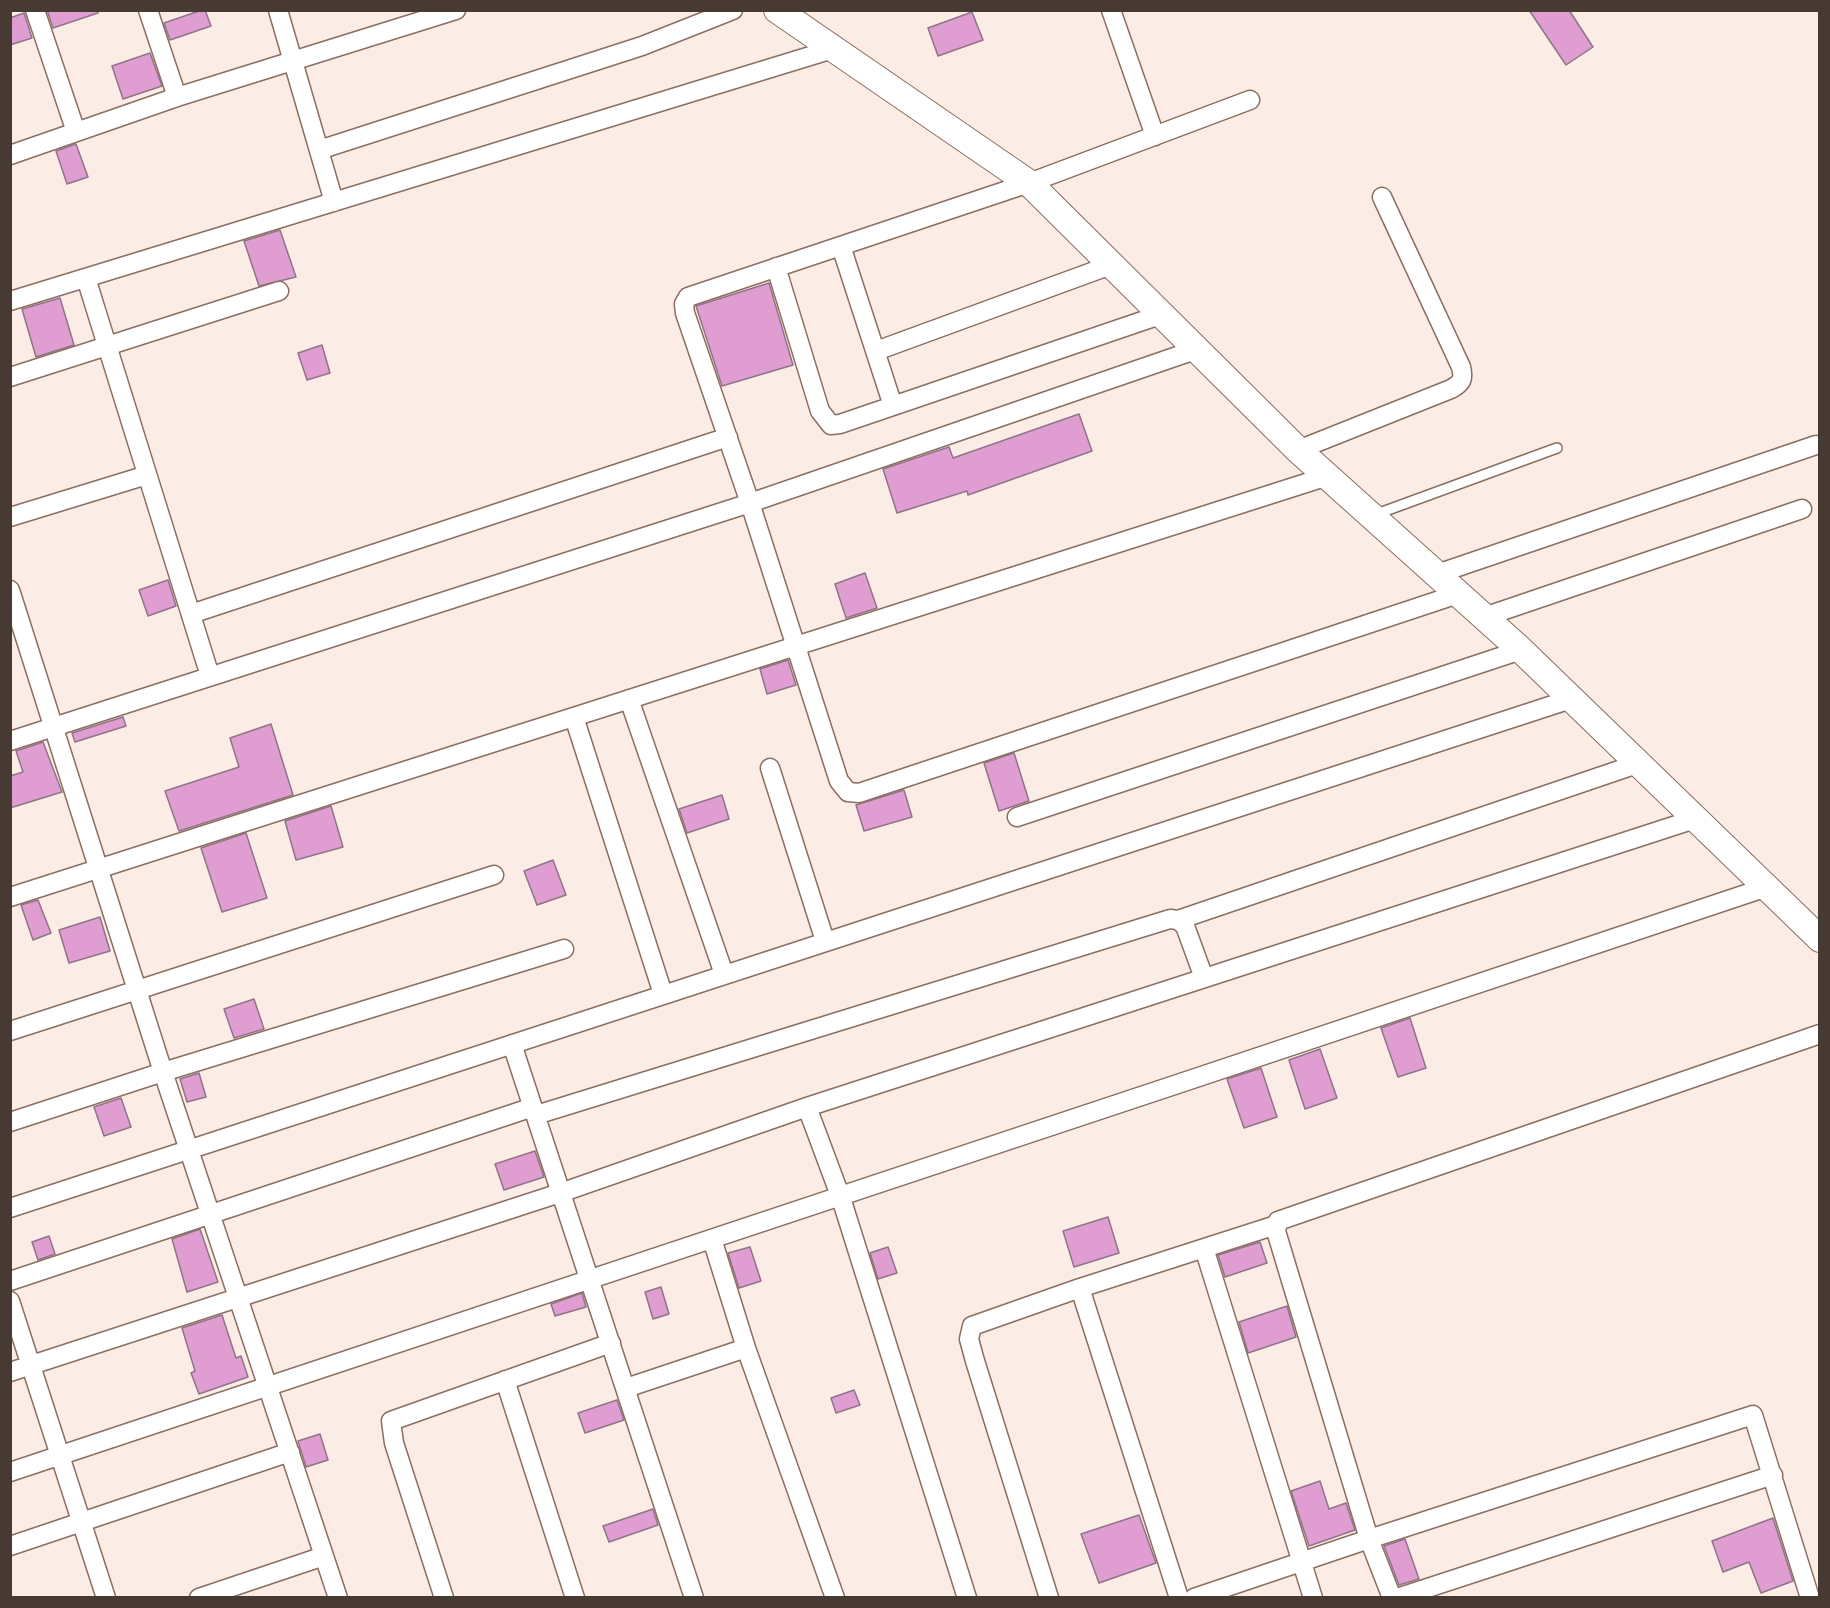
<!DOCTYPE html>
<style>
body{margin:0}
#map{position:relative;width:1830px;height:1608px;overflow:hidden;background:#fbede6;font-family:Lato,sans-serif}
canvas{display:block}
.frame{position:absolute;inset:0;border:12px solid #473a33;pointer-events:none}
</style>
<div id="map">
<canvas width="1830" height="1608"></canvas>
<div class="frame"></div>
</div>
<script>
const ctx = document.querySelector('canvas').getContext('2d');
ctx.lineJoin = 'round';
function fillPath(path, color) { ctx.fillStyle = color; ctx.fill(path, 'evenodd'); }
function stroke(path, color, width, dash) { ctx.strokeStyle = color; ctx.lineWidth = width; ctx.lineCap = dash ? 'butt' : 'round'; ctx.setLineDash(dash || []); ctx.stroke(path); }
const building = new Path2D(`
 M47,10H97L98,13L53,28Z
 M202,10H205L211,26L170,40L164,23Z
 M1529,10H1569L1593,47L1566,65Z
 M972,12L983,40L938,56L928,28Z
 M24,13L32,38L10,45V18Z
 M150,53L162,86L123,99L112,66Z
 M76,144L88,177L67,184L56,151Z
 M280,230L296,277L259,286L244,241Z
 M769,283L793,365L722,386L696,306Z
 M60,298L74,345L36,357L22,309Z
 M322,345L330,373L307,380L298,353Z
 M1079,414L1092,451L968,495L967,491L897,513L883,469L949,447L953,458Z
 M865,573L877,608L846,618L835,584Z
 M168,580L176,606L148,616L139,590Z
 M788,660L796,685L767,694L760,669Z
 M123,717L126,726L75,742L72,733Z
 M271,724L293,795L179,831L165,791L239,767L230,738Z
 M43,742L62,792L10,808V776L23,772L16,751Z
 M1014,753L1029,801L999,811L984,763Z
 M904,790L912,817L864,831L856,805Z
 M722,795L729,819L687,833L679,809Z
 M331,806L343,847L296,860L285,821Z
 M246,833L267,898L222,912L201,848Z
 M553,860L566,895L537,905L524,871Z
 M38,900L51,933L33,940L21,905Z
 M100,917L110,951L69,963L59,930Z
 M254,999L264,1029L234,1038L224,1009Z
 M1410,1018L1426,1068L1398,1077L1381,1028Z
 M1320,1049L1337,1098L1305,1109L1289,1060Z
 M1261,1068L1277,1117L1244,1128L1227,1079Z
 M199,1073L206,1097L187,1102L180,1079Z
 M121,1098L131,1127L104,1136L94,1107Z
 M535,1151L544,1177L504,1190L495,1164Z
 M1108,1217L1119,1253L1074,1267L1063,1231Z
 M200,1229L218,1282L187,1292L172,1239Z
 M49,1236L55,1254L38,1260L32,1242Z
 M1260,1242L1267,1263L1225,1277L1218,1255Z
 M750,1247L761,1281L739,1288L728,1253Z
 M888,1247L897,1273L878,1279L870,1253Z
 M661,1287L669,1314L653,1319L645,1292Z
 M582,1293L586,1307L555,1316L551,1304Z
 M1287,1306L1296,1337L1248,1353L1239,1322Z
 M222,1315L236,1358L241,1356L248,1377L199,1394L191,1373L195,1371L182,1328Z
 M854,1390L860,1405L836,1413L831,1398Z
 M617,1400L624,1420L585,1433L578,1413Z
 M320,1434L328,1460L306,1467L298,1441Z
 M1320,1481L1329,1509L1346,1503L1355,1530L1309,1546L1291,1491Z
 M653,1509L658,1525L609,1542L603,1526Z
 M1139,1515L1156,1563L1099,1583L1081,1534Z
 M1773,1518L1793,1581L1761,1593L1749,1562L1723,1572L1712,1541Z
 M1405,1539L1419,1579L1399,1585L1384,1546Z`);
const lane = new Path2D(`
 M1374,515L1557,448`);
const street = new Path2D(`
 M35,10L76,132
 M148,10L177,97
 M278,10L334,202
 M1111,10L1155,136
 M1250,100L1029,183L688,297L684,304L685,313L750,503L839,781L848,792L859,793L1458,594
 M319,150L642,46L733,10
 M10,155L177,97L456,10
 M841,246L893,406
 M776,267L820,411L831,425L840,424L1160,315
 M86,278L210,676
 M10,301L833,49
 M876,351L1111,265
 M10,377L279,291
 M1298,450L1451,389C1462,383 1464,379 1461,367L1382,197
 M10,517L147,475
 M1437,574L1816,445
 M10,590L163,1072L338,1598
 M191,614L728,437
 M1484,617L1802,509
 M629,699L724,974
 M574,717L663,994
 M10,741L750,503L1195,350
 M770,768L825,941
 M1017,817L1521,650
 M10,897L1328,476
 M1178,920L1640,763
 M10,1031L494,875
 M512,1044L694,1598
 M807,1107L841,1198L967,1598
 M536,1115L1170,919L1178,920L1185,926L1204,978
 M10,1122L163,1072L564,949
 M10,1208L1571,699
 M712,1239L746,1348L835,1598
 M1204,1248L1313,1598
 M10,1281L533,1107
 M1080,1288L1179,1598
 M10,1301L106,1598
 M10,1372L563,1192L807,1107L1695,819
 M505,1380L575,1598
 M626,1388L746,1348
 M10,1472C596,1276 1182,1084 1767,887
 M10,1546L290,1452
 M199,1598L324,1556
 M444,1598L394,1443L391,1421L611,1343
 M1049,1598L975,1361L969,1339L972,1326L1080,1288L1276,1225
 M1194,1598L1369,1539L1276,1231L1278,1221L1820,1034
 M1392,1598L1369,1539L1753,1415L1810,1598
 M1397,1598L1773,1475`);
const secondary = new Path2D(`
 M777,10L1029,183L1298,450L1521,650L1820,939`);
fillPath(building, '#e09dd2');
stroke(building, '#8f7488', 1.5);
stroke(lane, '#8b6e5f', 12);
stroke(street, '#8b6e5f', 21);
stroke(secondary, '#8b6e5f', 28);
stroke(lane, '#fff', 9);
stroke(street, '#fff', 18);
stroke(secondary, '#fff', 26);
</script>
